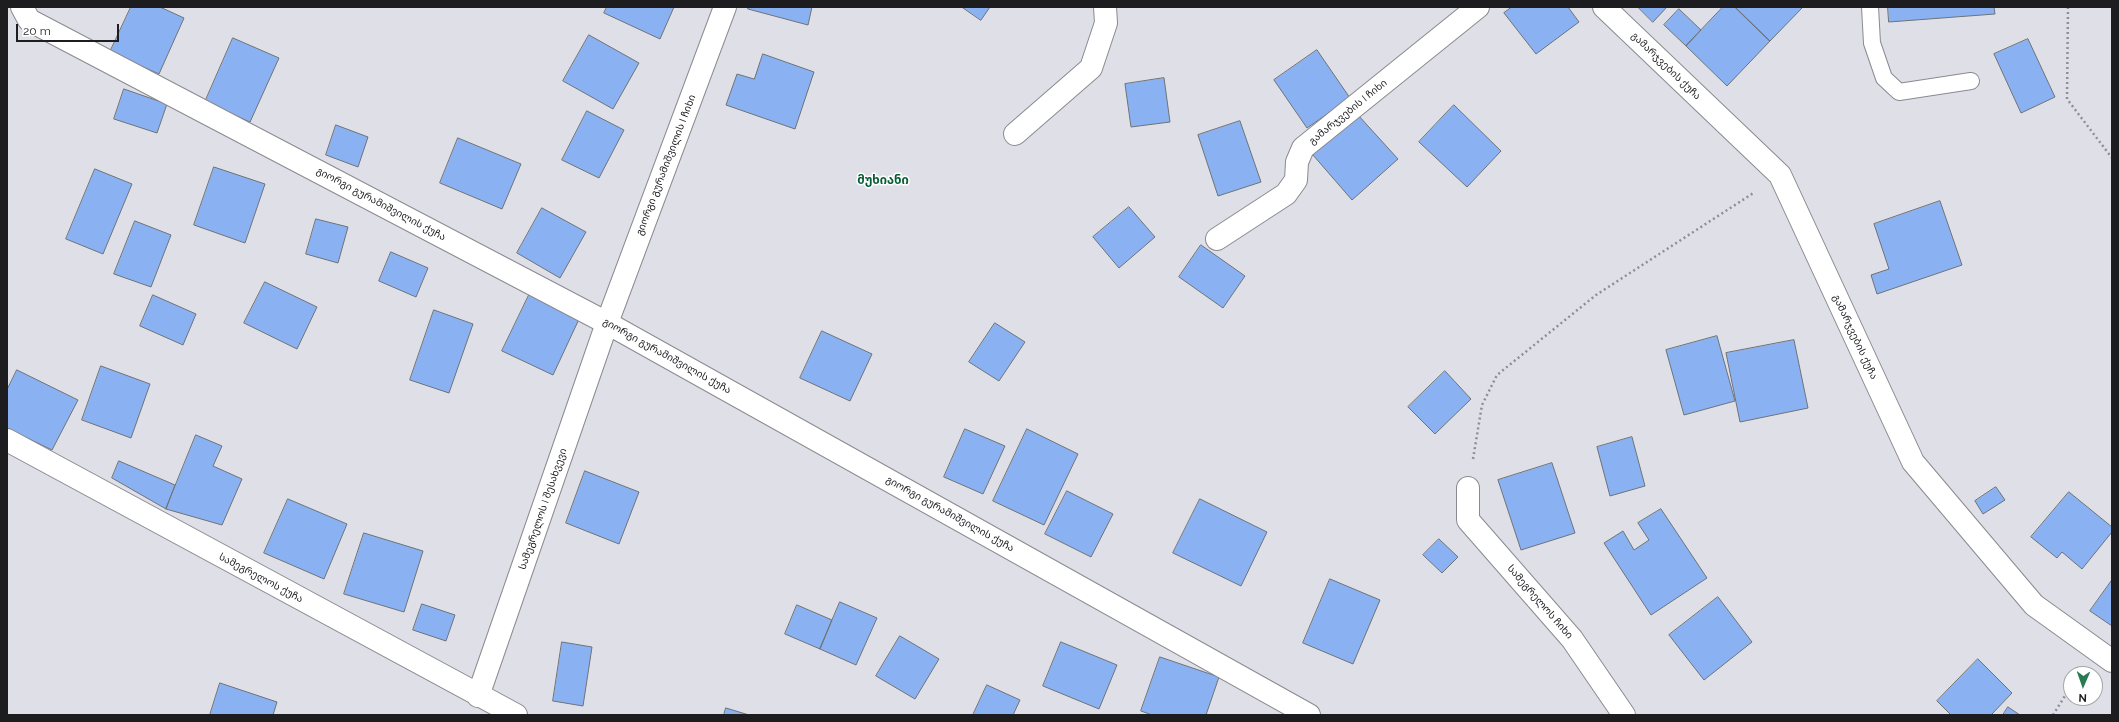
<!DOCTYPE html>
<meta charset="utf-8">
<style>
body{margin:0}
#map{position:relative;width:2119px;height:722px;overflow:hidden;background:#dfe0e7;font-family:Raleway,sans-serif}
canvas{display:block}
.frame{position:absolute;inset:0;border:8px solid #1d1d20;pointer-events:none}
.north{position:absolute;left:2063px;top:666px;width:40px;height:40px;box-sizing:border-box;background:#fff;border:1px solid #a5a5a6;border-radius:50%;rotate:182deg;font-size:11px;font-weight:700;line-height:16px;text-align:center;color:#1d1d20}
.north::after{content:'';display:block;margin:auto;width:14px;height:18px;background:#287c4f;clip-path:polygon(50% 0,100% 100%,50% 72%,0 100%)}
.scale{position:absolute;left:16px;top:24px;width:103px;height:18px;box-sizing:border-box;border:2px solid #1d1d20;border-top:0;padding-left:5px;font-size:12px;line-height:14px;white-space:nowrap;color:#1d1d20;-webkit-text-stroke:3px #fff;paint-order:stroke}
</style>
<div id="map">
<canvas width="2119" height="722"></canvas>
<div class="frame"></div>
<div class="north">N</div>
<div class="scale">20 m</div>
</div>
<script>
const ctx = document.querySelector('canvas').getContext('2d');
ctx.lineJoin = 'round';
function fillPath(path, color) { ctx.fillStyle = color; ctx.fill(path, 'evenodd'); }
function stroke(path, color, width, dash) { ctx.strokeStyle = color; ctx.lineWidth = width; ctx.lineCap = dash ? 'butt' : 'round'; ctx.setLineDash(dash || []); ctx.stroke(path); }
function write(font, color, halo, rows, align = 'center') {
  ctx.font = font + ' Raleway,"Noto Sans Georgian",sans-serif'; ctx.lineWidth = 3; ctx.setLineDash([]); ctx.textBaseline = 'middle'; ctx.strokeStyle = halo; ctx.fillStyle = color; for (const [text, x, y, turn = 0] of rows) {
    ctx.save(); ctx.translate(x, y); ctx.rotate((+turn || 0) * Math.PI / 180); ctx.textAlign = isNaN(turn) ? turn : align; if (halo) ctx.strokeText(text, 0, 0); ctx.fillText(text, 0, 0); ctx.restore();
  }
}
const building = new Path2D(`
 M131,7H160L184,18L159,74L110,52Z
 M607,7H674L660,39L604,13Z
 M748,7H812L808,25L748,9Z
 M962,7H990L981,20Z
 M1512,7H1568L1579,22L1536,54L1504,13Z
 M1638,7H1667L1653,22Z
 M1723,7H1735L1770,41L1727,86L1686,46Z
 M1735,7H1803L1770,41Z
 M1888,7H1994L1995,14L1889,22Z
 M1679,9L1701,30L1686,46L1664,25Z
 M589,35L639,63L613,109L563,81Z
 M233,38L279,58L250,122L205,102Z
 M2028,39L2055,97L2021,113L1994,54Z
 M1317,50L1350,98L1307,128L1274,80Z
 M763,54L814,72L795,129L726,105L737,74L754,79Z
 M1164,78L1170,122L1131,127L1125,84Z
 M124,89L167,104L157,133L114,119Z
 M1454,105L1501,151L1467,187L1419,142Z
 M587,111L624,130L599,178L562,160Z
 M1358,115L1398,159L1352,200L1313,155Z
 M1240,121L1261,182L1218,196L1198,135Z
 M336,125L368,137L358,167L326,155Z
 M458,138L521,164L502,209L440,183Z
 M214,167L265,184L245,243L194,225Z
 M95,169L132,184L103,254L66,239Z
 M1940,201L1962,265L1877,294L1871,275L1889,269L1874,224Z
 M1129,207L1155,237L1119,268L1093,237Z
 M542,208L586,232L560,278L517,253Z
 M316,219L348,227L338,263L306,254Z
 M135,221L171,235L151,287L114,274Z
 M1201,245L1245,276L1223,308L1179,277Z
 M391,252L428,268L416,297L379,281Z
 M265,282L317,307L297,349L244,323Z
 M530,293L580,317L553,375L502,351Z
 M153,295L196,314L183,345L140,326Z
 M434,310L473,324L449,393L410,380Z
 M995,323L1025,342L999,381L969,362Z
 M822,331L872,354L850,401L800,378Z
 M1717,336L1735,401L1684,415L1666,350Z
 M1794,340L1808,408L1740,422L1726,353Z
 M101,366L150,384L131,438L82,420Z
 M17,370L78,400L52,450L7,428V390Z
 M1445,371L1471,399L1435,434L1408,407Z
 M965,429L1005,446L983,494L944,477Z
 M1027,429L1078,454L1044,525L993,501Z
 M196,435L222,446L213,466L242,479L222,525L166,509Z
 M1632,437L1645,486L1610,496L1597,447Z
 M119,461L175,485L166,509L112,478Z
 M1552,463L1575,533L1521,550L1498,480Z
 M585,471L639,492L619,544L566,523Z
 M1996,487L2005,500L1983,514L1975,501Z
 M1067,491L1113,514L1091,557L1045,534Z
 M2069,492L2112,527V532L2082,569L2062,552L2057,558L2031,537Z
 M288,499L347,524L324,579L264,553Z
 M1200,499L1267,532L1241,586L1173,553Z
 M1661,509L1707,578L1651,615L1604,543L1623,531L1634,550L1649,540L1638,523Z
 M364,533L423,551L404,612L344,594Z
 M1439,539L1458,557L1442,573L1423,555Z
 M1330,579L1380,600L1353,664L1303,643Z
 M2112,580V626L2090,611Z
 M1718,597L1752,642L1704,680L1669,635Z
 M840,602L877,618L856,665L820,649Z
 M422,604L455,615L446,641L413,630Z
 M797,605L832,620L820,649L785,634Z
 M900,636L939,659L915,699L876,676Z
 M562,642L592,647L583,706L553,701Z
 M1061,642L1117,665L1099,709L1043,686Z
 M1160,657L1219,677L1206,715H1152L1141,711Z
 M1978,659L2012,693L1991,715H1951L1937,701Z
 M220,683L277,702L273,715H210Z
 M987,685L1020,700L1013,715H973Z
 M2008,707L2020,715H2003Z
 M726,708L749,715H724Z`);
const path = new Path2D(`
 M2068,7L2067,99L2112,158
 M1473,459L1482,405L1497,375L1596,295L1755,192
 M2053,715L2071,686`);
const lane = new Path2D(`
 M1870,7L1872,43L1884,78L1899,92L1971,81`);
const street = new Path2D(`
 M22,7L29,20L607,323L1309,715
 M1604,7L1780,175L1913,462L2034,605L2112,661
 M1015,134L1091,68L1106,23L1105,7
 M1217,239L1286,194L1296,180L1297,162L1303,148L1478,7
 M7,440L516,715
 M1468,488V520L1572,639L1624,715
 M478,696L607,323L725,7`);
const streetNames = [
 ["გამარჯვების ქუჩა",1666,66,44],
 ["გამარჯვების I ჩიხი",1348,112,-39],
 ["გიორგი გურამიშვილის I ჩიხი",666,165,-69],
 ["გიორგი გურამიშვილის ქუჩა",381,204,28],
 ["გამარჯვების ქუჩა",1855,337,65],
 ["გიორგი გურამიშვილის ქუჩა",667,356,29],
 ["სამეგრელოს I შესახვევი",543,509,-71],
 ["გიორგი გურამიშვილის ქუჩა",950,514,29],
 ["სამეგრელოს ქუჩა",261,578,28],
 ["სამეგრელოს ჩიხი",1540,602,49]
];
const quarterNames = [
 ["მუხიანი",883,180]
];
fillPath(building, '#8ab2f2');
stroke(building, '#6e7277', 1);
stroke(lane, '#8a8a90', 18);
stroke(street, '#8a8a90', 24);
stroke(path, '#8e8e94', 2.5, [2, 3]);
stroke(lane, '#fff', 16);
stroke(street, '#fff', 22);
write('10px', '#1d1d20', '#fff', streetNames);
write('bold 12px', '#065d35', '#fff', quarterNames);
</script>
